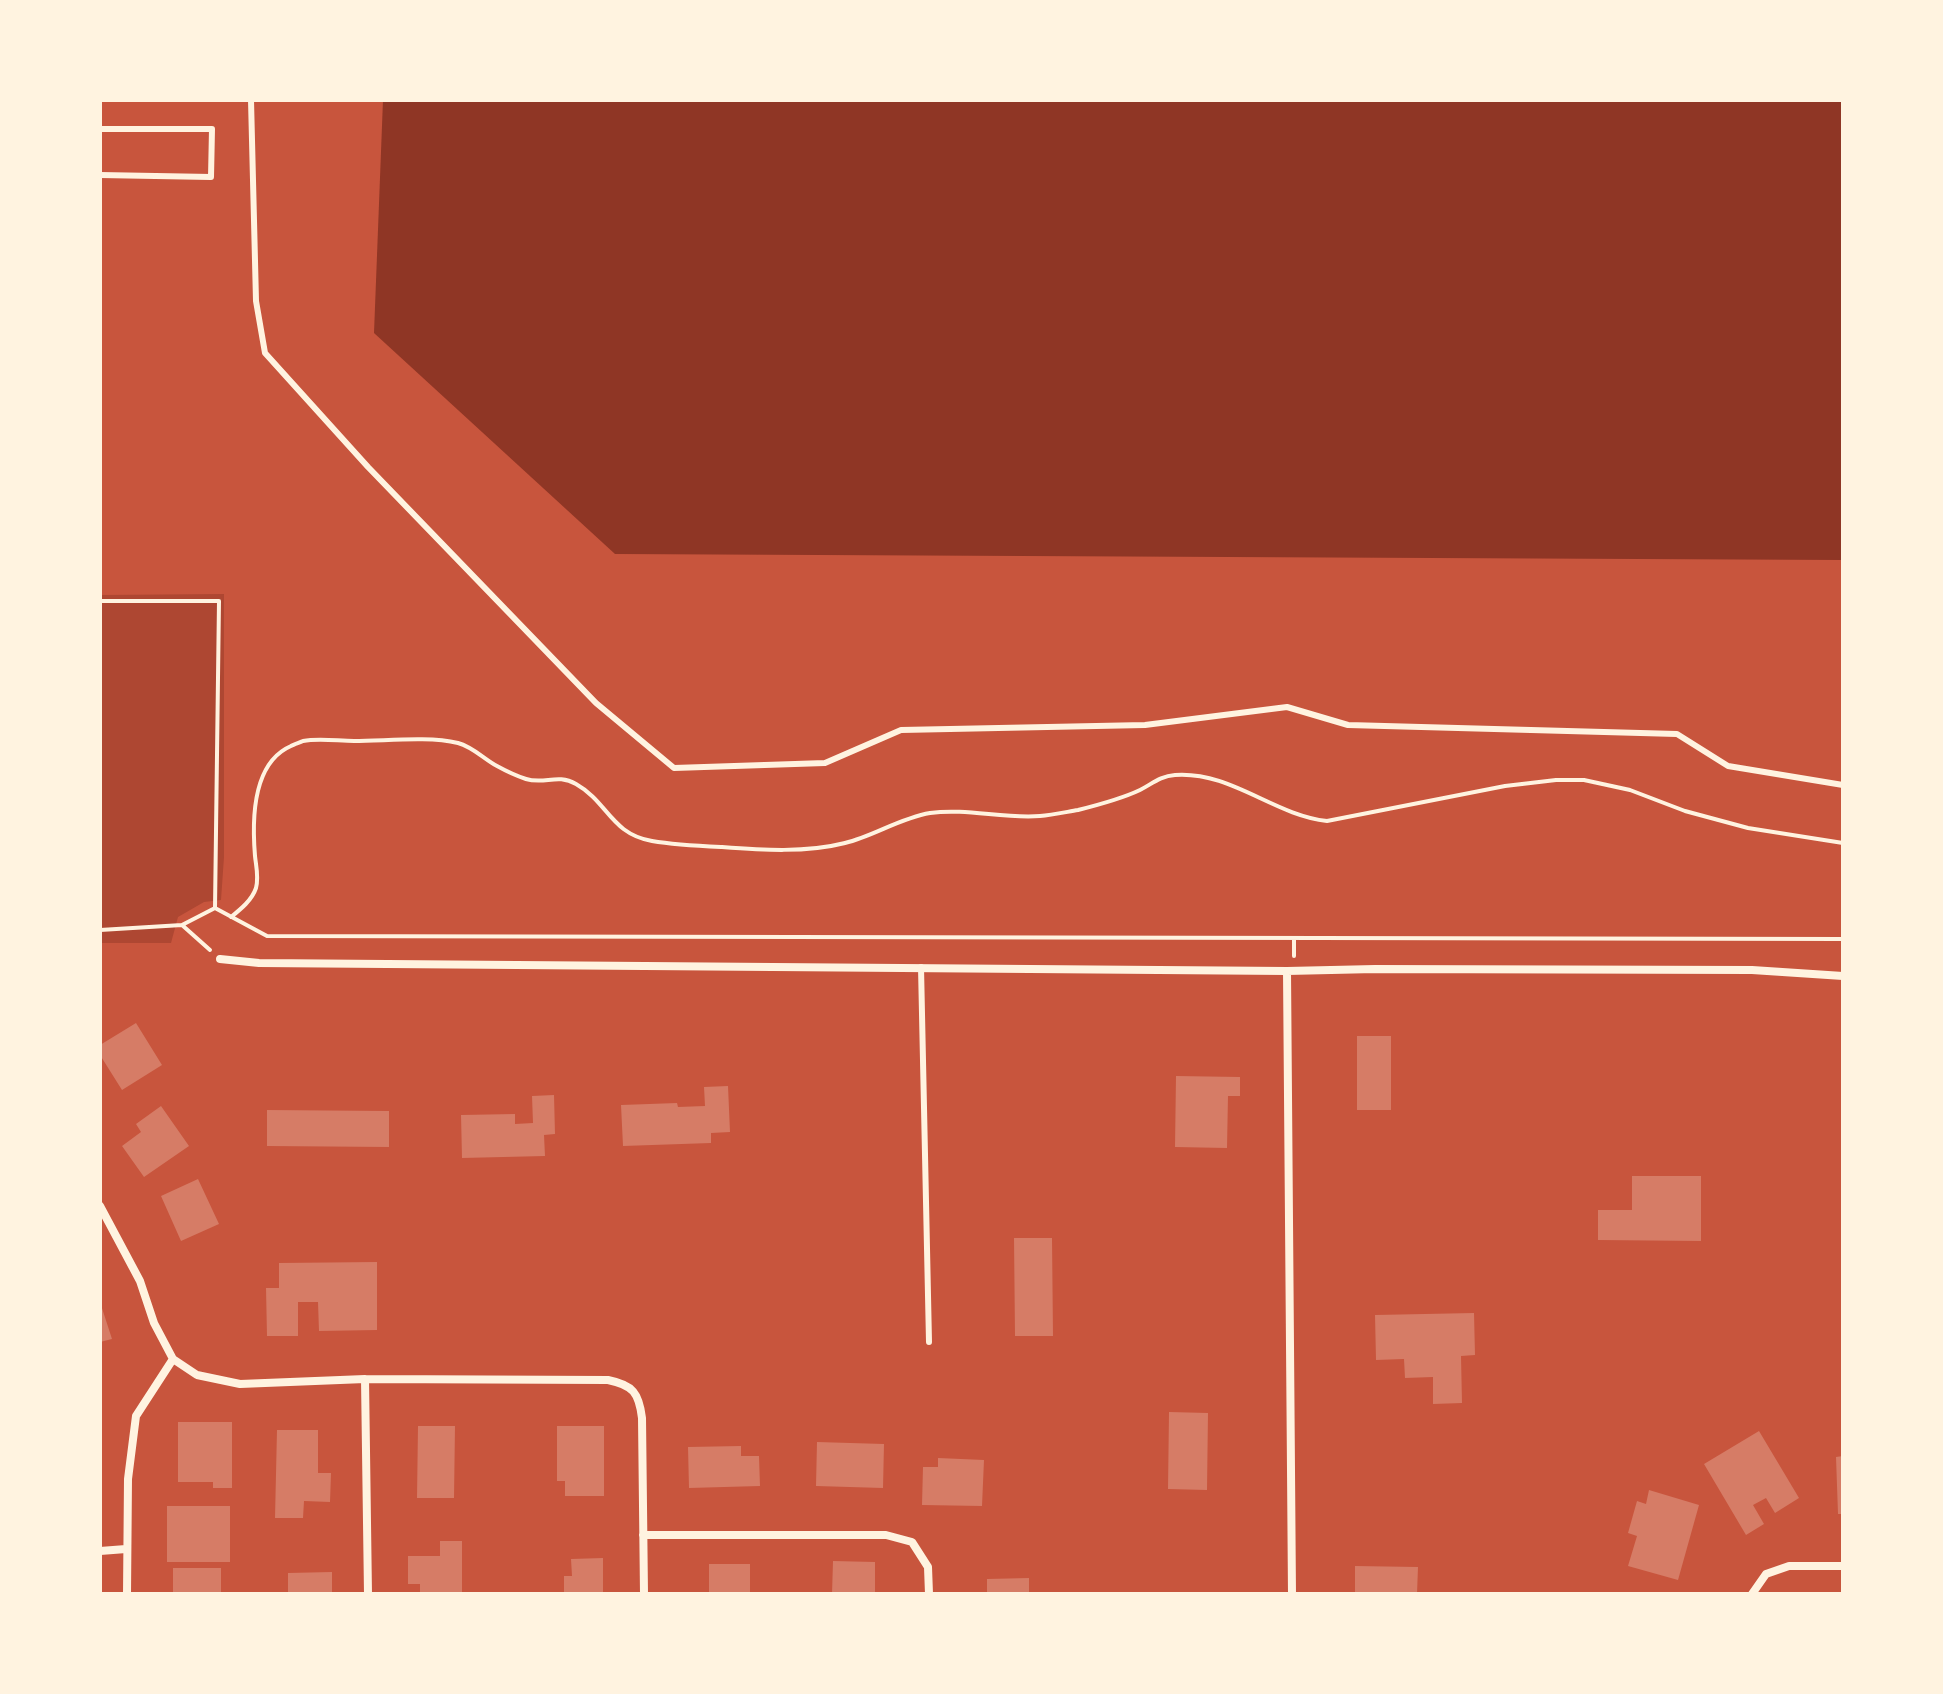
<!DOCTYPE html>
<style>
body{margin:0}
#map{position:relative;width:1943px;height:1694px;overflow:hidden;background:#c8553d;font-family:"Titillium Web",sans-serif}
canvas{display:block}
.frame{position:absolute;inset:0;border:102px solid #fff3e0;pointer-events:none}
</style>
<div id="map">
<canvas width="1943" height="1694"></canvas>
<div class="frame"></div>
</div>
<script>
const ctx = document.querySelector('canvas').getContext('2d');
ctx.lineJoin = 'round';
function fillPath(path, color) { ctx.fillStyle = color; ctx.fill(path, 'evenodd'); }
function stroke(path, color, width, dash) { ctx.strokeStyle = color; ctx.lineWidth = width; ctx.lineCap = dash ? 'butt' : 'round'; ctx.setLineDash(dash || []); ctx.stroke(path); }
const green = new Path2D(`
 M224,594V857L221,900L204,902L178,917L171,943H100V595Z`);
const water = new Path2D(`
 M383,100H1843V560L615,554L374,333Z`);
const building = new Path2D(`
 M136,1023L162,1065L122,1090L100,1055V1045Z
 M1357,1036H1391V1110H1357Z
 M1176,1076L1240,1077V1096H1228L1227,1148L1175,1147Z
 M728,1086L730,1132L711,1133V1143L623,1146L621,1105L677,1103L678,1107L705,1106L704,1087Z
 M554,1095L555,1134L544,1135L545,1156L462,1158L461,1115L515,1114V1124L533,1123L532,1096Z
 M161,1106L189,1146L144,1177L122,1146L141,1132L136,1124Z
 M267,1110L389,1111V1147L267,1146Z
 M1632,1176H1701V1241L1598,1240V1210H1632Z
 M198,1179L219,1224L181,1241L161,1196Z
 M1014,1238H1052L1053,1336H1015Z
 M377,1262V1330L319,1331L318,1302H298V1336H267L266,1288H279V1263Z
 M100,1302L112,1339L100,1342Z
 M1474,1313L1475,1355L1461,1356L1462,1403L1433,1404V1377L1405,1378L1404,1359L1376,1360L1375,1315Z
 M1169,1412L1208,1413L1207,1490L1168,1489Z
 M178,1422H232V1488H213V1482H178Z
 M418,1426H455L454,1498H417Z
 M557,1426H604V1496H565V1481H557Z
 M277,1430H318V1473H331L330,1502L304,1501L303,1518H275Z
 M1759,1431L1799,1498L1775,1513L1766,1498L1753,1505L1764,1524L1746,1535L1704,1464Z
 M817,1442L884,1444L883,1488L816,1486Z
 M741,1446V1456H759L760,1486L689,1488L688,1447Z
 M1843,1456V1514H1838L1836,1457Z
 M938,1458L984,1460L982,1506L922,1505L923,1467H938Z
 M1649,1490L1699,1505L1678,1580L1628,1566L1637,1536L1628,1533L1637,1501L1646,1504Z
 M167,1506H230V1562H167Z
 M440,1541H462V1594H420V1584H408V1556H440Z
 M603,1558V1594H564V1576H572L571,1559Z
 M833,1561L875,1562V1594H832Z
 M709,1564H750V1594H709Z
 M1355,1566L1418,1567L1417,1594H1355Z
 M173,1568H221V1594H173Z
 M332,1572V1594H288V1573Z
 M1029,1578V1594H987V1579Z`);
const path = new Path2D(`
 M100,601H219L215,908L182,925L100,930
 M215,908L267,936L1843,939
 M231,917C241,909 252,900 256,888C259,877 256,866 255,856C252,820 252,763 291,746C292,745 301,742 303,741C319,738 338,741 354,741C386,741 428,736 458,743C473,747 484,759 497,766C506,771 517,776 526,779C545,785 557,773 576,784C608,802 611,834 652,841C675,845 699,846 722,847C762,850 806,853 845,843C874,836 900,818 930,813C967,808 1003,819 1040,816C1052,815 1066,812 1078,810C1098,805 1121,799 1140,790C1152,784 1160,776 1175,775C1231,771 1273,815 1327,821L1505,786L1556,780H1584L1630,790L1685,811L1748,828L1843,843
 M182,925L210,950
 M1294,938V956`);
const service = new Path2D(`
 M251,100L256,301L265,353L368,467L596,703L674,768L825,763L901,730L1145,725L1287,707L1348,725L1677,734L1728,766L1843,785
 M100,129H212L211,177L100,175
 M921,967L929,1342`);
const minor = new Path2D(`
 M220,959L259,963L1287,971L1375,969L1752,970L1843,976
 M1287,971L1292,1594
 M100,1206L140,1281L154,1323L173,1359L197,1375L240,1384L365,1379L608,1380C633,1385 639,1393 642,1418L644,1594
 M365,1379L368,1594
 M643,1535H886L912,1542L928,1567L929,1594
 M100,1551L126,1549
 M127,1594L128,1479L136,1416L173,1359
 M1752,1594L1766,1574L1789,1566H1843`);
fillPath(green, '#ae4732');
fillPath(water, '#8f3625');
fillPath(building, '#d67c66');
stroke(path, '#fff3e0', 4);
stroke(service, '#fff3e0', 6);
stroke(minor, '#fff3e0', 8);
</script>
